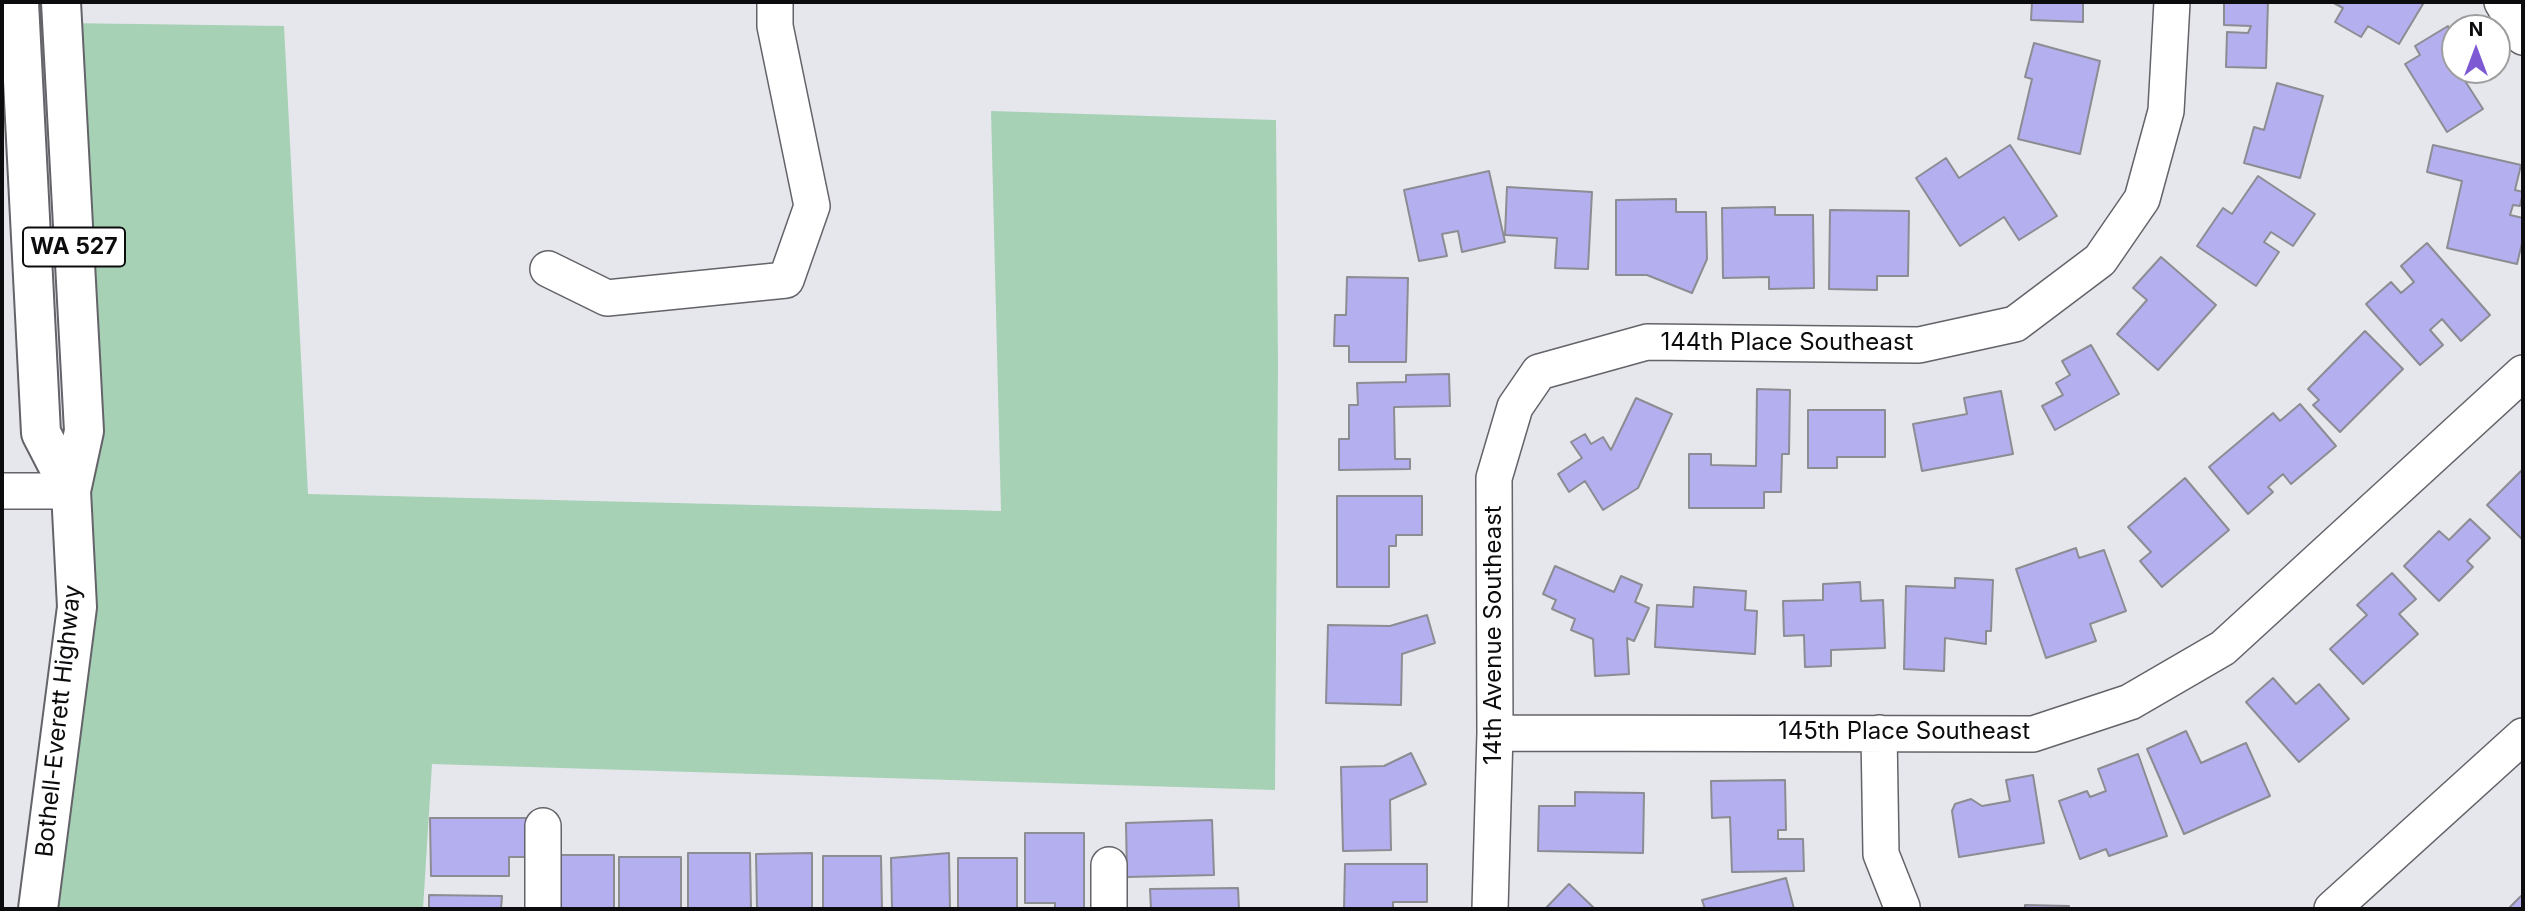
<!DOCTYPE html>
<style>
body{margin:0}
#map{position:relative;width:2525px;height:911px;overflow:hidden;background:#e6e6ed;font-family:Inter,sans-serif}
canvas{display:block}
.frame{position:absolute;inset:0;border:4px solid #0c0c0f;pointer-events:none}
.north{position:absolute;left:2441px;top:14px;width:70px;height:70px;box-sizing:border-box;background:#fff;border:2px solid #9e9e9f;border-radius:50%;rotate:0deg;font-size:19px;font-weight:700;line-height:28px;text-align:center;color:#0c0c0f}
.north::after{content:'';display:block;margin:auto;width:24px;height:32px;background:#7d59d3;clip-path:polygon(50% 0,100% 100%,50% 72%,0 100%)}
</style>
<div id="map">
<canvas width="2525" height="911"></canvas>
<div class="frame"></div>
<div class="north">N</div>
</div>
<script>
const ctx = document.querySelector('canvas').getContext('2d');
ctx.lineJoin = 'round';
function fillPath(path, color) { ctx.fillStyle = color; ctx.fill(path, 'evenodd'); }
function stroke(path, color, width, dash) { ctx.strokeStyle = color; ctx.lineWidth = width; ctx.lineCap = dash ? 'butt' : 'round'; ctx.setLineDash(dash || []); ctx.stroke(path); }
function write(font, color, halo, rows, align = 'center') {
  ctx.font = font + ' Inter,sans-serif'; ctx.lineWidth = 5; ctx.setLineDash([]); ctx.textBaseline = 'middle'; ctx.strokeStyle = halo; ctx.fillStyle = color; for (const [text, x, y, turn = 0] of rows) {
    ctx.save(); ctx.translate(x, y); ctx.rotate((+turn || 0) * Math.PI / 180); ctx.textAlign = isNaN(turn) ? turn : align; if (halo) ctx.strokeText(text, 0, 0); ctx.fillText(text, 0, 0); ctx.restore();
  }
}
const green = new Path2D(`
 M62,23L284,26L308,494L1001,511L991,111L1276,120L1278,364L1275,790L432,764L423,909H38L71,491Z`);
const building = new Path2D(`
 M2032,2H2083V22L2031,20Z
 M2224,2H2268L2266,68L2226,67L2227,32L2248,33L2251,26L2224,25Z
 M2332,2H2419L2423,4L2399,44L2368,26L2361,37L2335,22L2343,8Z
 M2448,26L2455,37V70H2458L2483,109L2447,132L2405,64L2420,55L2415,46Z
 M2034,43L2100,61L2080,154L2018,139L2032,79L2025,77Z
 M2277,83L2323,96L2300,178L2244,163L2254,127L2264,130Z
 M2010,145L2057,216L2019,240L2004,217L1960,246L1916,178L1946,158L1959,178Z
 M2433,145L2521,165L2515,190L2523,192L2520,206L2513,205L2510,215L2523,218V239L2517,264L2447,248L2462,181L2427,172Z
 M1489,171L1505,242L1462,252L1458,231L1442,234L1447,256L1419,261L1404,190Z
 M2258,176L2315,214L2293,246L2271,232L2264,242L2279,252L2256,286L2197,246L2223,208L2232,214Z
 M1507,187L1592,192L1588,269L1555,268L1557,238L1505,235Z
 M1676,199V212H1706L1707,259L1692,293L1647,275H1616V200Z
 M1775,207V215H1813L1814,288L1769,289V277L1723,278L1722,208Z
 M1830,210L1909,211L1908,276H1877V290L1829,289Z
 M2427,243L2490,315L2461,341L2442,319L2430,330L2443,345L2420,365L2366,304L2391,282L2401,293L2414,282L2401,266Z
 M2161,257L2216,305L2158,370L2117,334L2147,300L2133,288Z
 M1347,277L1408,278L1406,362H1349V346H1334L1335,315H1346Z
 M2365,331L2403,369L2340,432L2313,405L2319,400L2308,389Z
 M2091,345L2119,394L2055,430L2042,406L2063,395L2056,383L2070,375L2062,361Z
 M1449,374L1450,406L1394,407L1395,459H1410V469L1339,470V439H1349V405H1358L1357,383L1406,382V375Z
 M1757,389L1790,390L1789,454H1782L1781,492H1764V508H1689V454H1711V465L1756,466Z
 M2001,391L2013,454L1922,471L1913,424L1967,414L1964,398Z
 M1636,398L1672,414L1638,488L1603,510L1585,481L1569,492L1558,474L1582,458L1571,442L1585,434L1591,444L1603,437L1611,450Z
 M2300,404L2336,446L2291,484L2283,474L2268,487L2273,492L2248,514L2209,467L2273,413L2280,421Z
 M1808,410H1885V457H1837V468H1808Z
 M2523,469V540L2487,505Z
 M2185,478L2229,530L2162,587L2140,561L2151,552L2128,527Z
 M1337,496H1422V535H1396V546H1389V587H1337Z
 M2470,519L2490,538L2467,561L2473,567L2439,601L2404,566L2439,531L2449,540Z
 M2076,548L2079,558L2104,550L2126,611L2090,624L2096,641L2046,658L2016,569Z
 M1555,566L1614,592L1621,576L1642,585L1635,602L1649,608L1634,641L1627,638L1629,674L1595,676L1593,639L1571,630L1575,619L1552,609L1556,600L1543,594Z
 M2392,573L2416,599L2399,614L2418,634L2363,684L2330,649L2367,615L2357,605Z
 M1955,578L1993,580L1991,631H1986V644L1945,638L1944,671L1904,669L1906,586L1955,588Z
 M1860,582L1861,601L1883,600L1885,648L1831,650V666L1805,667L1804,635L1784,636L1783,601L1823,600V584Z
 M1694,587L1746,591L1745,610L1757,611L1755,654L1655,647L1657,605L1693,607Z
 M1427,615L1435,643L1402,654L1401,705L1326,703L1328,625L1390,626Z
 M2273,678L2296,704L2319,684L2349,719L2299,762L2246,702Z
 M2186,731L2201,763L2246,743L2270,796L2184,834L2147,749Z
 M1411,753L1426,784L1390,800L1391,850L1343,851L1341,767L1384,766Z
 M2138,754L2167,836L2109,856L2106,849L2080,859L2059,801L2087,791L2090,797L2106,791L2098,769Z
 M2033,775L2044,843L1959,857L1952,811L1955,804L1971,799L1982,806L2010,801L2006,780Z
 M1785,780L1786,830H1778V839H1803L1804,871L1732,872L1730,817L1712,818L1711,781Z
 M1575,792L1644,793L1643,853L1538,851L1539,806H1575Z
 M430,818H528V857H509V876H431Z
 M1212,820L1214,875L1127,877L1126,823Z
 M1025,833H1084V909H1055V903H1025Z
 M688,853H750L751,909H688Z
 M812,853V909H757L756,854Z
 M949,853L950,909H892L891,858Z
 M556,855H614V909H556Z
 M823,856H881L882,909H823Z
 M619,857H681V909H619Z
 M958,858H1017V909H958Z
 M1345,864H1427V902H1393V909H1344Z
 M1786,878L1794,909H1705L1702,900Z
 M1569,884L1594,908L1617,909H1545Z
 M1238,888L1239,909H1151L1150,889Z
 M2523,894V909H2512L2510,907Z
 M429,895L502,896L501,909H429Z
 M2025,905L2069,906V909H2025Z`);
const minor = new Path2D(`
 M2502,2L2523,37
 M548,269L607,298L786,280L812,206L775,26V2
 M2,491H71
 M1495,733L2033,734L2130,702L2223,648L2523,373
 M1879,733L1881,854L1902,907
 M543,826V909
 M1109,865V909
 M1490,909L1495,733L1494,478L1515,407L1539,372L1647,342L1919,345L2015,324L2100,260L2142,199L2166,111L2172,2
 M2332,909L2523,736`);
const major = new Path2D(`
 M19,2L41,433L71,491
 M38,909L77,607L71,491L84,431L61,2`);
const shields = [
 [74,247,102]
];
const shieldNames = [
 ["WA 527",74,247]
];
const streetNames = [
 ["144th Place Southeast",1787,343],
 ["14th Avenue Southeast",1494,635,-90],
 ["Bothell-Everett Highway",59,721,-84],
 ["145th Place Southeast",1904,732]
];
fillPath(green, '#a6d1b5');
fillPath(building, '#b4afef');
stroke(building, '#8c8c93', 2);
stroke(minor, '#636369', 38);
stroke(major, '#636369', 42);
stroke(minor, '#fff', 35);
stroke(major, '#fff', 38);
for (const [x, y, w] of shields) { const box = new Path2D(); box.roundRect(x - w / 2, y - 19.5, w, 39, 5); ctx.fillStyle = '#fff'; ctx.fill(box); stroke(box, '#0c0c0f', 2); }
write('bold 23px', '#0c0c0f', null, shieldNames);
write('24px', '#0c0c0f', '#fff', streetNames);
</script>
